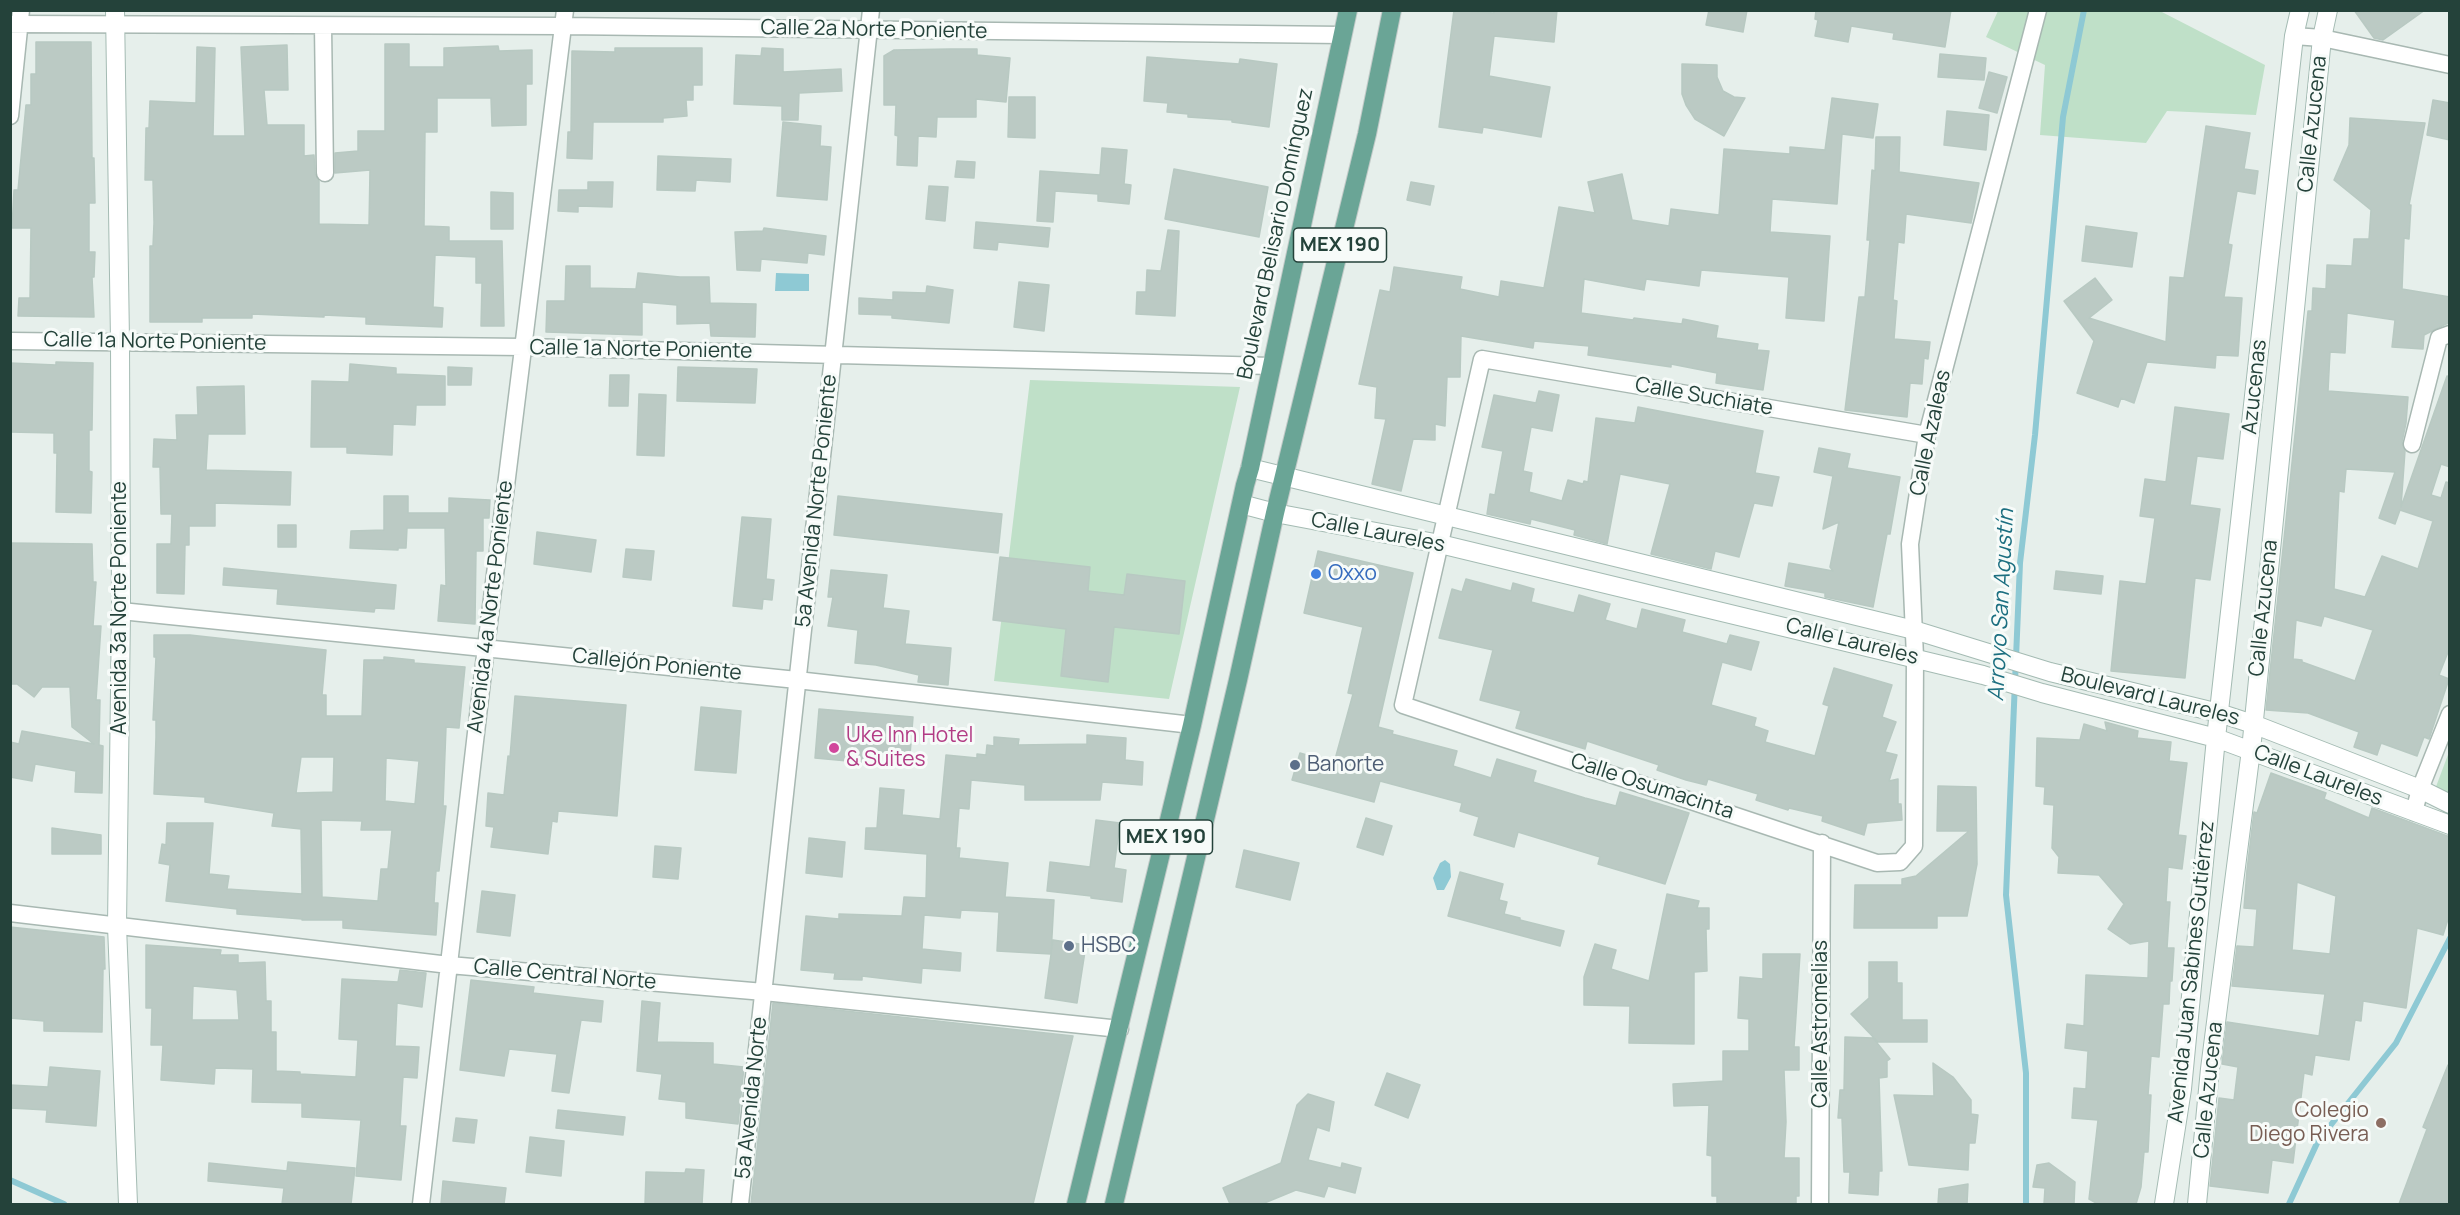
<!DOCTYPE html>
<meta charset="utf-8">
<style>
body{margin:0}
#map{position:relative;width:2460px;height:1215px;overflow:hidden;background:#e6efeb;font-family:Manrope,sans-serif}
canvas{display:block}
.frame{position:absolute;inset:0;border:12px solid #24423a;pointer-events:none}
</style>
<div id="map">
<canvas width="2460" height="1215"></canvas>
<div class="frame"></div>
</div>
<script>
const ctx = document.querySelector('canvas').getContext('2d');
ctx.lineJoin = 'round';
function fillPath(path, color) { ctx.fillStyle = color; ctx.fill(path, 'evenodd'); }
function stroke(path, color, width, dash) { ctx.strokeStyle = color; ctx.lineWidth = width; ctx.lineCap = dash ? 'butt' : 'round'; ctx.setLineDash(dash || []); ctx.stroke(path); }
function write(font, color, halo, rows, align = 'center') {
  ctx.font = font + ' Manrope,sans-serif'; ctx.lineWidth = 6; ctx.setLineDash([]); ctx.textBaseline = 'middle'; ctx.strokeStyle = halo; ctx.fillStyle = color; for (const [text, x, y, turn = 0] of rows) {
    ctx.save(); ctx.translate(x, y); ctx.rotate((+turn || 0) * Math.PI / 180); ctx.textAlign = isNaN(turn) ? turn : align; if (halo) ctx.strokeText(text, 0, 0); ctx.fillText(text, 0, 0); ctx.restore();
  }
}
const green = new Path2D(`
 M1998,11H2160L2265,65L2256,115L2167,111L2146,143L2040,135L2045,65L1986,37Z
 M1030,380L1240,387L1169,699L994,681Z
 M2449,752V797L2434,792Z`);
const water = new Path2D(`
 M776,273L809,274V291H775Z
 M1445,860L1450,864L1451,877L1444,890H1437L1433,878L1440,863Z`);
const stream = new Path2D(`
 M10,1180L64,1204
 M2026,1204V1073L2006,895L2020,563L2035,435L2063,117L2084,10
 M2289,1204L2318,1141L2396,1043L2450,938`);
const building = new Path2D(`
 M1454,10L1494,13V10H1557L1554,42L1494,36L1489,76L1550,87L1541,137L1483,127L1482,133L1439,127Z
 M1709,10H1747L1743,32L1706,25Z
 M1816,10H1951L1945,47L1893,39L1894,33L1851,26L1848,42L1815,36L1818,20L1815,19Z
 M2354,10H2425L2383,40L2374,38Z
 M36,42H91L92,158H94L95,203H89V252H95L94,277H92L94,317L18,316L19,298H30L31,228H12L14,190H18L26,105H31V74H36Z
 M385,44H409V67H444V48L498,46L499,51L532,50V84H526V125L492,126L491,98H437V132H425L424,226L449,227V241H502L504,326H481L482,283H476V257L435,255L433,307L443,308L442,327L366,324V317L324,315V317L252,314V318H202V322H150V246H153L154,223L153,180H145L146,128H149L150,101L196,103L197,47L215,48L213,136H245L241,47L287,45L288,90H264L267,125H304V156L314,155L315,174L319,181V224L369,225L370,170L335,173V153L358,151V131H385Z
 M615,48H702V85H693V100H686L687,116L663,118V122H593L592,159L567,158L568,132H571L572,51L615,52Z
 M762,48L783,49V72L841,69L842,91L799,93L798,120H782V106L734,104L736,55L761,56Z
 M950,49H977V55L1010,58L1006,102L976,99V117H937L936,137L918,136L917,166L897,165L898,136L895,135L896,105H884V56L894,50Z
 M1940,54L1986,58L1984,80L1938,77Z
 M1147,57L1239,64L1240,59L1277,64L1269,127L1232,122V120L1188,117V114L1167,112L1168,103L1144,101Z
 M1682,64L1717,65V77L1723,91L1734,97L1745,98L1724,136L1695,119L1686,105L1682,94Z
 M1989,72L2007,77L1997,113L1979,108Z
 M1009,97H1035V138L1008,137Z
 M1832,98L1878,104L1873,138L1842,134L1837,204L1772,199L1770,232L1830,236L1824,321L1786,318L1789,277L1701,270L1699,286L1646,279L1644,290L1584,279L1581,313L1633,320L1634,318L1682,324L1683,319L1718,326L1716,338L1758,344L1757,350L1769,351L1763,390L1716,383L1717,373L1671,364V367L1588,355L1589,346L1534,341L1533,348L1461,336L1460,377H1447L1445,426L1435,424V440L1413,439L1401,491L1372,484L1386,419L1375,418L1377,387L1359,384L1380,290L1390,292L1394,267L1462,277L1460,289L1499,297L1501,281L1544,288L1559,207L1595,213L1588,182L1622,174L1632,220L1669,226L1671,209L1719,215L1724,149L1790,154V147L1825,150Z
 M2433,100L2450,103V140L2427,135Z
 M1947,111L1989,115L1986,150L1944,145Z
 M2350,118L2425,123L2409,205H2411L2409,239L2404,238L2402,289L2450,297V322L2424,335L2423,349L2392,347L2395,320L2347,313L2345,353L2330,352L2328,391L2408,397L2406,423L2402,442L2405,451L2401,507L2447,376L2450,377V467L2441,464L2431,495L2441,498L2446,482L2450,483V647L2439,675L2449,679L2429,739L2424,737L2417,756L2381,743L2377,755L2354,747L2359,732L2308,713L2266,710L2308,311H2312L2313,288L2326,289L2327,265L2352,266L2354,239H2369L2371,210L2334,180L2349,145ZM2346,469L2395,472L2379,518L2395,524L2400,510L2433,521L2418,569L2382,556L2365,597L2334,589L2339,491L2344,492ZM2324,616L2373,630L2355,681L2302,662V660L2293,659L2296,620L2321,626Z
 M783,122L821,126L820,146L831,147L827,200L777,196Z
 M2206,126L2250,133L2244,169L2258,171L2255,194L2237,191L2228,244L2232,245L2224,297L2242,298L2238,356L2216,355L2215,368L2147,362L2134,403L2121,398L2118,407L2077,393L2094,341L2064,301L2095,278L2112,300L2089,318L2166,342L2170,277L2184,278Z
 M1876,137H1900L1899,172L1979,183L1971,223L1906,214L1904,243L1898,242L1893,300L1897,301L1894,339L1930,342L1928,359L1924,358L1922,384L1910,383L1907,417L1845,410L1859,297H1865L1870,240H1867L1872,170L1875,171Z
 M1102,148L1127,150L1124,184L1131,185L1129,204L1098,201V194L1055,191L1053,222L1037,221L1040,171L1100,175Z
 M658,156L731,159L730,182L696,180L695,191L657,190Z
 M957,161L975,162L974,178L955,177Z
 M1174,169L1268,187L1259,237L1165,219Z
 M588,182H613L612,207L578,206V212L558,211L559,190H588Z
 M1411,182L1434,186L1430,205L1407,200Z
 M929,186L948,187L945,221L926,219Z
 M491,192L513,193V229H491Z
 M976,222L1050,228L1048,247L998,242L997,250L974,248Z
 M2086,226L2137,233L2132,267L2082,261Z
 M764,228L826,236L824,255L808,253L807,263L761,259L760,271L737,270L735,232L763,231Z
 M1168,230L1179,231L1175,316L1136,314L1137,292H1146L1147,270L1161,271Z
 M566,266H590V288L636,289L638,273L680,277H709L710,303L756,304L755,337L711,336L710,323L677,324V305L642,302V335L546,332L547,301H565Z
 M1019,282L1049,285L1044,331L1014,327Z
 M927,286L953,290L949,323L892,318V315L859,314V298L893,300V292L926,293Z
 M56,362L93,363L92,430H89V471L92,472L91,513L56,512L57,453H54V433L10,432V363L56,365Z
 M350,364L396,368V374L445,376V405H416L415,425L393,424L392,455L347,453V447H311L312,381L349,382Z
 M448,367L472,368L471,385H448Z
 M678,367L757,369L755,403L677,401Z
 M610,375H629L628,406H609Z
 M244,386L245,434H208L206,470L291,472L290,505L215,503V526H189V545H185L184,594L157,593V544H171L172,514H161L160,467H153L154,439L177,440L176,415H198L197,387Z
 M1539,391L1559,395L1552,431L1531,427L1523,471L1532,473L1529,492L1562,501L1568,480L1583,484L1584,481L1588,482L1596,418L1635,423L1638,407L1763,431L1755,473L1779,477L1772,506L1754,503L1739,557L1715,551L1711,569L1651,554L1670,484L1620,474L1607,544L1574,535L1575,530L1531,519L1530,524L1487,514L1490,494L1495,495L1503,451L1482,447L1494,395L1536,403Z
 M639,394L666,395L664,456L637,455Z
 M2175,407L2229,414L2223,459L2197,456L2190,505L2220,509L2210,580L2195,578L2185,678L2111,671L2120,581L2146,584L2155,518L2140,516L2145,479L2166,482Z
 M1819,448L1850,454L1847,468L1900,477L1890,534H1887L1873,607L1825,597V593L1785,586L1789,563L1833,571L1830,567L1839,522L1823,529L1833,476L1814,472Z
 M384,496H408V513H449V498L490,500L489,518H483V551H476L475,624L438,621L441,585L446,586L445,528H407L406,548H398V550L350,548L351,531L384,530Z
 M838,496L1002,514L998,553L834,535Z
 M742,517L771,519L766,579L774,580L772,600L763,599L762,609L733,606Z
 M278,525H296V547H278Z
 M537,532L596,540L591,572L534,564Z
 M10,543L92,544L93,582H96L93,626H101L96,700H100L99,745L103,746L102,793L75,792L76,771L35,764L32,781L10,777V742L19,744L22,731L94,744L72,727L70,687H42L34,697L17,684H10Z
 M626,549L654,551L651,580L623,577Z
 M1318,551L1413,573L1378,727L1393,731L1392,734L1457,751L1453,766L1491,778L1497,759L1536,771L1533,782L1585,798L1616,806L1620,792L1689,813L1665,884L1598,864L1600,857L1518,832L1514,847L1474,835L1479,817L1460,811L1462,803L1380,781L1374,802L1292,780L1300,753L1334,763L1353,694L1348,693L1363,627L1304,613Z
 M1000,557L1090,567L1088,591L1124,595L1127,574L1185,581L1179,634L1114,627L1108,682L1061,676L1066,629L993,620Z
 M224,568L396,585L394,609L375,608L374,612L277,604L278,589L223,585Z
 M831,570L887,575L883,608L909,611L905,644L951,648L948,685L918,682L919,675L876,665L855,663L858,630L828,626L833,597H828Z
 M2056,571L2103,576L2101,594L2054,589Z
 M1466,579L1511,591L1513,583L1534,589L1531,602L1574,613L1579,595L1610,604L1605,620L1637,629L1642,609L1685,620L1682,632L1727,644L1730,635L1759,642L1751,670L1722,662L1711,705L1756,718L1754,726L1768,731L1765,742L1815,756L1829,706L1823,704L1834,668L1892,685L1882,717L1896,722L1885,752L1897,755L1889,781L1898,779V804H1901L1902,820L1867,823L1864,835L1822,821L1823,816L1789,808L1788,810L1756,800L1758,794L1708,779L1706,785L1686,780L1657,770L1659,765L1587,741L1585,749L1516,728L1521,711L1480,700L1493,650L1439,638L1452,589L1462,592Z
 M154,635H190L326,650L322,695H326V716H362L364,660H384V657L414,660V663L465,667L459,728L446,727L443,806H446L439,871H436L434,903H438L436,935L343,928V920H302V919L237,914V909L166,901L170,865L159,863L162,844L166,845L167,823H213L209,874L229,876L227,889L302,894L301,829L272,826L274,813L205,802V797L154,794L156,737V720H153L156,657H154ZM301,757H334L333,792L296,793ZM386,758L419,761L415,804L385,801ZM321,820L362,821L361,830H392L388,869H381L378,901L322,897Z
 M515,696L626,705L617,816L558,811L557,822L552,821L548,854L491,847L494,827L486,826L488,793L504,795L508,756L510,757Z
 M701,707L741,711L736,773L695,770Z
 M819,709L913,717L910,755L881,752L880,764L815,758Z
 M2105,722L2138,731L2137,738L2171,742L2169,761L2187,763L2178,835L2186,836L2182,869L2168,867L2166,902H2170L2167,948H2174L2172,981H2170L2169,1004H2163L2159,1057L2151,1056L2148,1095H2151L2148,1152H2144L2141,1187L2136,1204H2098L2089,1199L2098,1120L2072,1118L2074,1088L2086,1089L2088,1051L2065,1048L2067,1024L2084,1026L2086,975L2148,978L2149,941L2130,944L2108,929L2124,904L2099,875L2058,873L2059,857L2052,848L2054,805L2044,804L2045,787L2036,786L2037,738L2080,740L2084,724L2107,731Z
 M1087,735L1126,738L1125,760L1143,762L1142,785L1102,782L1100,800H1025V785L971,780L969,809L959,808L956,848H960L959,858L1008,863L1005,897L1054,900L1051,954L997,951L999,912L961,910L960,918L924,915L922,949L961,953L960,971L922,968L921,983L862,976V980L834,979L835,973L801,970L806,916L839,919V914L902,916L904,897L926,898L927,854L865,849L866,828H877L880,788L904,790L902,815L940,819L946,755L977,758V754L986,755L987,745L994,746V737L1019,739L1018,745L1087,744Z
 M2271,773L2326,793L2324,799L2369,818L2372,808L2450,837V913L2443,935L2417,928L2406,1008L2363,1001L2361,1021L2355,1020L2349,1060L2315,1055L2312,1075L2304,1073L2293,1163L2272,1160L2268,1193L2210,1186L2219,1098L2234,1100L2238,1067L2222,1064L2227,1022L2319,1036L2325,994L2232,986L2237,946L2254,947L2257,909L2244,908L2247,870L2254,812L2257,813ZM2297,882L2336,896L2330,954L2292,950Z
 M1938,786L1976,787L1977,864L1967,916H1937V928H1854L1855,885H1902V879L1916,876L1969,831H1937Z
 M1366,818L1392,826L1383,855L1357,847Z
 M1096,820L1120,823L1114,868L1126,870L1122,902L1091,898V896L1047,891L1050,862L1090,867Z
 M52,828L101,835V854H52Z
 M809,838L845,842L842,877L806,873Z
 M655,846L681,848L678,879L653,877Z
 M1244,850L1299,863L1290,900L1236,887Z
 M1460,872L1503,884L1499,900L1507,902L1504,914L1520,918V920L1564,931L1560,946L1448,916Z
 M482,891L515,895L510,936L477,932Z
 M1667,894L1699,901L1697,908H1709V929H1706L1707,971L1694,972V1044L1629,1043L1630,1006L1584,1005V977L1595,944L1616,950L1611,969L1649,981Z
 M10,927L104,937L105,969H103L102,1032L44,1031V1021L10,1018Z
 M1053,940L1086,945L1077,1003L1045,998Z
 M146,945L221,950L220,955H238V963L265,962L266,1001H271V1032H276V1071L300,1072V1074L356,1077L358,1040L339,1039L342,979L398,982L400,970L426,973L422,1007L397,1003L395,1046L419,1047L417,1078L403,1077L400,1126H406L401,1180L356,1176L361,1120L302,1117V1103L252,1102L253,1069L215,1068L214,1084L161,1080L163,1045H151L152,1008H146ZM193,986L237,990L239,1020H192Z
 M1763,954H1800L1794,1047H1799V1070H1784L1786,1122L1784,1158H1799V1196H1796V1204H1717V1196H1712V1156L1707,1155L1709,1105L1674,1106L1673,1084L1723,1081V1051H1749V1019L1738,1018L1740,977L1763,979Z
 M1869,962H1897V983H1902V1020H1927V1042H1878L1851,1014L1869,998Z
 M471,980L534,987L533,993L603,1001L601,1022L581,1020L569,1093L552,1091L557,1054L509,1049L504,1076L460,1070Z
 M642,1001L660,1003L657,1042L713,1043V1064L744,1067L738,1124L686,1118V1102L659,1099L662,1074L637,1071Z
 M773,1003L1073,1036L1033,1204H751Z
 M1845,1037L1873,1038L1890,1059L1887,1061V1077L1879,1078L1882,1171H1879L1878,1195L1849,1193L1850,1172H1844L1842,1118H1838L1840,1090H1844Z
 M1933,1063L1953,1077L1971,1100V1114L1978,1115L1975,1143H1969L1968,1170L1909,1165L1894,1095L1934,1096Z
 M2448,1065L2450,1204H2399L2427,1129L2423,1127Z
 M50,1067L100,1071L96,1126L46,1122L47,1110L10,1108V1085L48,1087Z
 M1387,1073L1420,1085L1408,1118L1375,1105Z
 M1308,1094L1334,1102L1329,1131L1317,1127L1308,1160L1341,1168L1342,1163L1361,1168L1355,1193L1328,1186L1324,1197L1296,1190L1262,1204H1230L1223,1188L1281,1163L1297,1105Z
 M558,1110L625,1117L623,1135L556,1128Z
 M456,1118L477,1120L474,1143L453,1141Z
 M530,1137L564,1141L561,1176L526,1172Z
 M288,1162L355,1168L351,1204H282L284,1188L208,1181L209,1163L287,1171Z
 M2049,1163L2075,1182L2074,1204H2044L2045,1188L2033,1187L2037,1165Z
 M686,1169L704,1170L702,1204H645L646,1172L685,1173Z
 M443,1181L506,1188L504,1204H441Z
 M1968,1184L1967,1204H1938L1939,1189Z`);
const street = new Path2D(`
 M10,24L563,26L1342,35
 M323,26L325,173
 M2294,36L2322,38L2450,65
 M10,116L21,10
 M10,341L523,347L1271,366
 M1927,435L1482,359L1403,705L1877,863L1900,862L1914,846L1915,657L1910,544L1927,435L2038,10
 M2412,444L2439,338L2450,334
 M121,611L797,680L1192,725
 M2414,812L2420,789L2450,714
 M10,913L449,965L764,992L1120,1029
 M421,1204L486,647L565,10
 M740,1204L871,10
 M1820,1204L1822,843`);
const secondary = new Path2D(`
 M115,10L120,341L121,611L117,926L128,1204
 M1250,468L1914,630L2050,672L2219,713L2253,724L2420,789L2450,804
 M1241,504L1275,513L1440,544L1983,675L2042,693L2216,738L2450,825
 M2164,1204L2182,1089L2216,738L2294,36L2300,10
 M2197,1204L2210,1069L2251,750L2322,38L2328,10`);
const primary = new Path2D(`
 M1076,1204L1192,725L1245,485L1250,468L1348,10
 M1114,1204L1238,680L1275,513L1367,134L1392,10`);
const markers = [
 [1316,574,6,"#3f7fe0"],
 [834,748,6,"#d1479c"],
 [1295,765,6,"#5c6f8a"],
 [1069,946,6,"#5c6f8a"],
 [2381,1123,6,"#8d6e63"]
];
const shields = [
 [1340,245,93],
 [1166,837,93]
];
const shieldNames = [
 ["MEX 190",1340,245],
 ["MEX 190",1166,837]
];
const streetNames = [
 ["Calle 2a Norte Poniente",874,30,1],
 ["Calle Azucena",2313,124,-84],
 ["Boulevard Belisario Domínguez",1276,234,-78],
 ["Calle 1a Norte Poniente",155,342,1],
 ["Calle 1a Norte Poniente",641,350,1],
 ["Azucenas",2255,387,-84],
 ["Calle Suchiate",1704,397,10],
 ["Calle Azaleas",1931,433,-78],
 ["5a Avenida Norte Poniente",817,501,-84],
 ["Calle Laureles",1378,533,11],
 ["Avenida 4a Norte Poniente",491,607,-83],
 ["Avenida 3a Norte Poniente",120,608,-90],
 ["Calle Azucena",2264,608,-84],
 ["Calle Laureles",1852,642,14],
 ["Callejón Poniente",657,665,6],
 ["Boulevard Laureles",2150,697,14],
 ["Calle Laureles",2318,776,21],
 ["Calle Osumacinta",1652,787,18],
 ["Avenida Juan Sabines Gutiérrez",2192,972,-84],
 ["Calle Central Norte",565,975,5],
 ["Calle Astromelias",1821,1024,-90],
 ["Calle Azucena",2209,1090,-84],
 ["5a Avenida Norte",752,1098,-84]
];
const shopNames = [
 ["Oxxo",1328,574]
];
const hotelNames = [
 ["Uke Inn Hotel",846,736],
 ["& Suites",846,760]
];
const serviceNames = [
 ["Banorte",1307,765],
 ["HSBC",1081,946]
];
const educationNames = [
 ["Colegio",2369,1111],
 ["Diego Rivera",2369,1135]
];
const waterNames = [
 ["Arroyo San Agustín",2002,605,-87]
];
fillPath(green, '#bfe0c8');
fillPath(water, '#8ec9d4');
stroke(stream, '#8ec9d4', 6);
fillPath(building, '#bbcac4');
stroke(building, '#b8c9c2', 1.5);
stroke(street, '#a8b8b2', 19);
stroke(secondary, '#a4bbb3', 20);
stroke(primary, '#c2cac8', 20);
stroke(street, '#fff', 16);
stroke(secondary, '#fff', 18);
stroke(primary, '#6aa596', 18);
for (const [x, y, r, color] of markers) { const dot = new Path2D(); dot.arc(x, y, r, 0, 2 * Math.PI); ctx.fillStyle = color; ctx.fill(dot); stroke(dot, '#f7fbf9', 2); }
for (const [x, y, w] of shields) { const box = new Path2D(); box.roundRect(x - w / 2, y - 17, w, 34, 4.5); ctx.fillStyle = '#f7fbf9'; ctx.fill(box); stroke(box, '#24423a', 1.5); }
write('bold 20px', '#24423a', null, shieldNames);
write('21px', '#24423a', '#f7fbf9', streetNames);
write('21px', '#366cbe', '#f7fbf9', shopNames, 'left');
write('21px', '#b23c85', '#f7fbf9', hotelNames, 'left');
write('21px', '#4e5e75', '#f7fbf9', serviceNames, 'left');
write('21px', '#785e54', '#f7fbf9', educationNames, 'right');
write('italic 22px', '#1c6f80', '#f7fbf9', waterNames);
</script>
